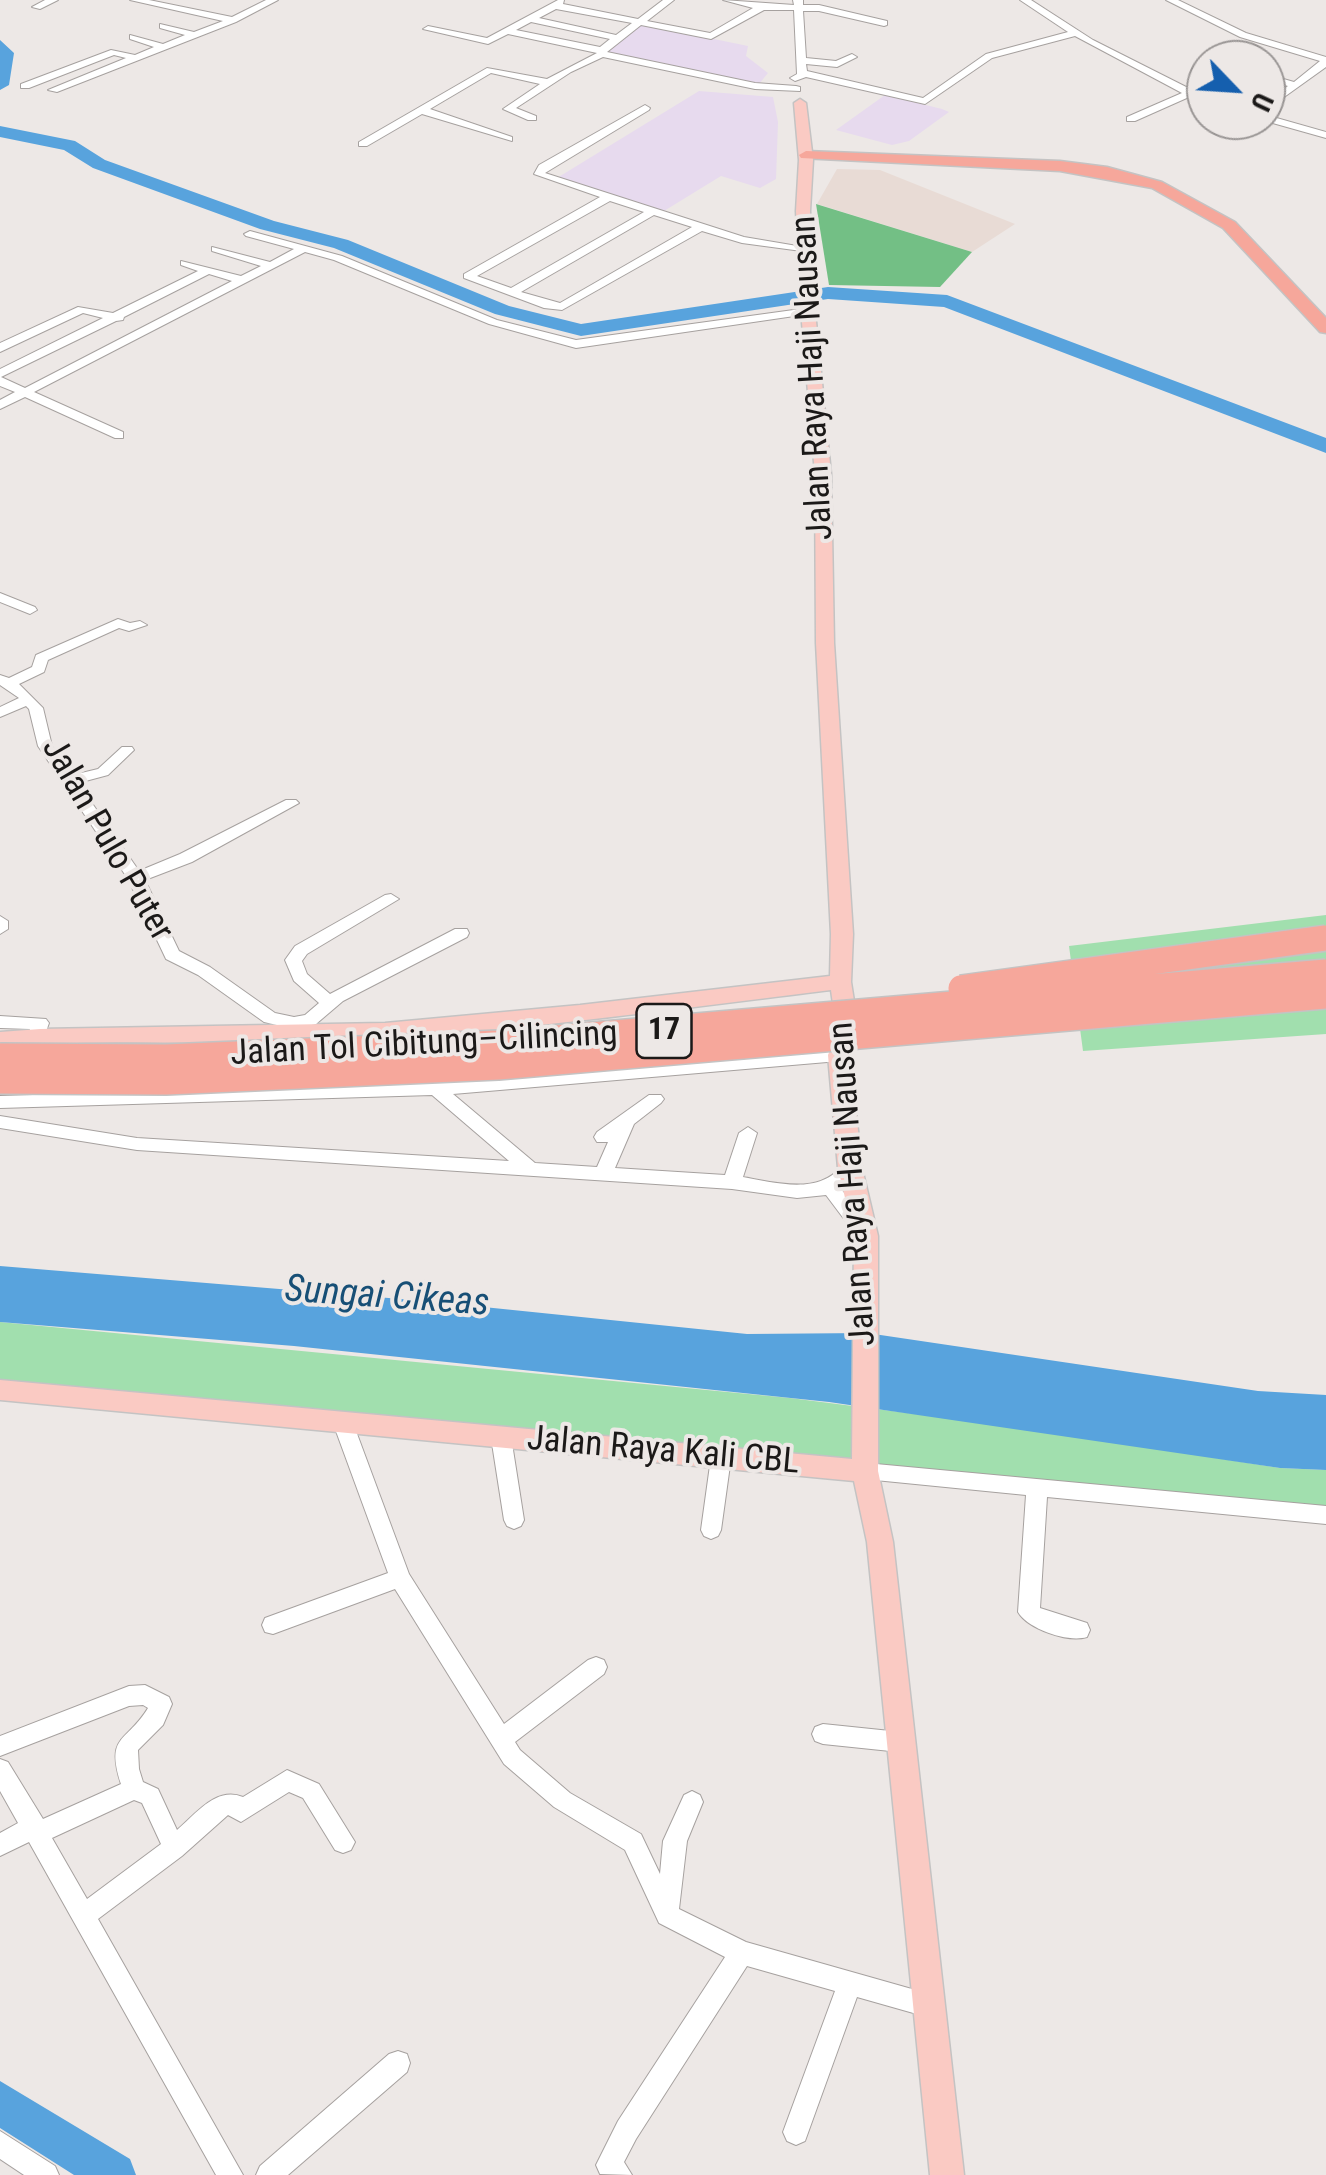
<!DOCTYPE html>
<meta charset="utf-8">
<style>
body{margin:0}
#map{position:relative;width:1326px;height:2175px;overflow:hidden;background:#ede8e6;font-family:"Roboto Condensed",sans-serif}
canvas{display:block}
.north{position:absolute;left:1186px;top:40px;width:100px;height:100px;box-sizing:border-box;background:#ede8e6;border:2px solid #999594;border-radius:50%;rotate:115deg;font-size:28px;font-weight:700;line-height:40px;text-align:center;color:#1b1918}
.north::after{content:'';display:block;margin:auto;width:35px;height:45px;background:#155fae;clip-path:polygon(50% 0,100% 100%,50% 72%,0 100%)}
</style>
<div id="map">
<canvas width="1326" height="2175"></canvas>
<div class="north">U</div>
</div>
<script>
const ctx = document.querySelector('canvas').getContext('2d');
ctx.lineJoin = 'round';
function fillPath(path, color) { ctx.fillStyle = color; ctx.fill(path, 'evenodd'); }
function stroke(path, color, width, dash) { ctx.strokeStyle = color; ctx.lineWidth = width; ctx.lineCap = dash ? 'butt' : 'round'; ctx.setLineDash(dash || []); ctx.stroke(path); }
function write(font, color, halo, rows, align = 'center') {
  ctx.font = font + ' "Roboto Condensed",sans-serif'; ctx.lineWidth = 8; ctx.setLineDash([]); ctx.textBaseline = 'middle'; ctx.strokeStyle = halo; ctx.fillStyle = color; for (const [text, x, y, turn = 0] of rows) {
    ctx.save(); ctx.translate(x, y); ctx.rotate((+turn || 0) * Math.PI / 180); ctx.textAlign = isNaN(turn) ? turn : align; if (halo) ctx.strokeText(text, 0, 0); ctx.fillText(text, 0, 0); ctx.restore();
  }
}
const built = new Path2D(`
 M837,169L880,170L1015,224L972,252L817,204Z`);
const education = new Path2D(`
 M641,24L748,46L746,56L768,73L759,84L605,54Z
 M699,91L773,97L778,122L776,179L760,188L721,176L664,211L557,178Z
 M885,95L942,109L949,112L909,141L892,145L836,130Z`);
const green = new Path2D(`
 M1326,915V1034L1083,1051L1069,946Z
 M0,1322L790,1398L1025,1428L1280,1468L1326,1470V1507L0,1390Z`);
const forest = new Path2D(`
 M816,204L972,252L940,287L829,285Z`);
const water = new Path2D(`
 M0,1266L425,1301L747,1334L867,1333L1258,1391L1326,1395V1470L1280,1468L829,1402L294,1346L0,1322Z`);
const river = new Path2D(`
 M0,40L14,53L9,85L0,90Z
 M0,126L75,141L105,160L274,221L348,240L509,306L581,324L828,287L947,295L1326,438V453L944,307L828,299L581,336L495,314L334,248L260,229L93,168L64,150L0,137Z
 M0,2081L130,2159L136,2175H74L0,2128Z`);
const minor = new Path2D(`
 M45,0H58L40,9L32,7Z
 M130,0H149L232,17L266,0H278L236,22L57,92L48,90L126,58L114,55L29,88H21V84L111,50L135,55L154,47L130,39V35L163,44L185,35L160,28V24L194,32L223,21Z
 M558,0H564L563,4L638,19L663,0H674L647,21L710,33L753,8L723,0L794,5L793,0H803V5H819L887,21V25L884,26L819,11H803L806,58L836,61L852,54L857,57L837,67L806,64L807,71L923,98L986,54L1068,32L1020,0H1031L1093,40L1206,97V104L1189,97L1135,121H1127V117L1182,93L1075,36L992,58L925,104L806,77L795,81L790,78L797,74L794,10H764L711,39L641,25L607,52L755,83L796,86L800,87V91L755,89L603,57L571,72L516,108L536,116V120H528L503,109L540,84L491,73L430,109L512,137V141L422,114L367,146H359V142L487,68L547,79L597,53L508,34L488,44L423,29L428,26L487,38ZM556,9L632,23L616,35L539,18ZM531,22L610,39L600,47L516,30Z
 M1166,0H1178L1246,33L1326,57V67L1266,110V102L1288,86L1266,80V74L1294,82L1320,61L1240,37Z
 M645,105L650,108L649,110L545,173L744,237L809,248V252L742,243L702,231L562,310L544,308L464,278V274L600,197L534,174L539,165ZM610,201L644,212L511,288L477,276ZM654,215L692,227L560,303L521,292Z
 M1266,115L1326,132V138L1262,120H1266Z
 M250,231L342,256L497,320L576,340L808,308L814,311L808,314L576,348L489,324L334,260L305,252L34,392L123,432V438H115L25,397L0,409V400L15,392L0,386V369L103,318L83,313L0,352V343L78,307L113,313L198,271L181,265V261L241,276L261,266L212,251V247L270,262L294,249L246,236L244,234ZM209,274L232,281L25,388L1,377L116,321L123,320L124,317Z
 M0,593L35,607L37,610L30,614L0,602Z
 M118,619L130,623L140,621L147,625L129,631L119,628L48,660L44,672L19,684L43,708L52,746L73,775L98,769L122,747H132L134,750L108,775L78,783L139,871L180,854L286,800H296L299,803L192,862L145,880L179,951L210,967L275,1013L294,1017L305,1015L319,1003L294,981L285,960L295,946L385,895L391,894L399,899L307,954L302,961L307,974L330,994L455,929H467L469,933L467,937L343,1001L316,1024L294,1029L264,1022L198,975L166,959L128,879L38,746L29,709L26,706L0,717V707L19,698L0,685V675L9,678L32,667L36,655Z
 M0,916L8,921V929L0,934Z
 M0,1016L46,1019L49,1023L38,1054H26L23,1050L30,1029L0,1028Z
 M839,1049L848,1055L839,1061L453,1094L535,1163L597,1167L608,1142H597L594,1137L597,1132L649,1095H661L664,1099L661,1103L634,1124L615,1168L725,1175L739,1133L748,1127L757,1133L743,1177C777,1183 821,1196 844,1163H856L859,1168L848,1185L841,1189L869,1226L867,1231H853L826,1195L797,1198L732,1189L137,1150L0,1128V1116L137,1138L509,1161L432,1095L0,1108V1096L436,1083Z
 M343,1415L350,1417L353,1423L409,1574L504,1724L588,1660L596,1657L604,1660L607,1667L604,1674L515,1742L520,1750L570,1793L641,1834L660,1874L663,1841L684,1795L692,1791L700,1795L703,1802L687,1841L679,1909L746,1942L940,1997L943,2006L940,2015L931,2018L857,1997L805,2141L796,2145L787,2141L783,2132L835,1991L747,1966L636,2139L624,2162L632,2175L600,2174L596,2165L618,2121L725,1957L659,1923L625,1850L554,1807L504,1764L395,1589L273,1634L265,1632L262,1625L265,1618L388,1573L333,1423L336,1417Z
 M501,1429L508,1431L511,1437L524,1520L521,1526L514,1529L507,1526L504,1520L491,1437L494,1431Z
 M721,1450L728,1452L731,1458L721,1530L718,1536L711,1539L704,1536L701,1530L711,1458L714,1452Z
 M865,1463L1326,1506V1524L1047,1497L1040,1608L1087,1623L1090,1630L1087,1637C1068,1643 1028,1629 1018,1612L1026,1495L865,1479L858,1477L855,1471L858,1465Z
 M145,1685L169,1697L172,1704L163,1725L138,1750L139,1769L143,1782L158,1789L177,1830C196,1814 216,1786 243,1797L287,1770L319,1784L355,1842L351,1850L343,1853L335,1850L303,1798L289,1792L241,1822L228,1815L182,1856L98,1919L243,2175H216L29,1842L0,1856V1833L18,1823L0,1791V1759L8,1762L43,1819L121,1784C105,1734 127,1743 148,1708L143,1705L129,1706L0,1756V1736L129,1686ZM134,1800L142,1803L161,1844L87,1899L52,1838Z
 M823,1724L900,1732L908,1735L911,1742L908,1749L900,1752L823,1744L815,1741L812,1734L815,1727Z
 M398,2051L407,2054L410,2063L407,2072L288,2175H256L260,2166L389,2054Z
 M0,2131L55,2166L59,2175H24L0,2159Z`);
const major = new Path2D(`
 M800,99L806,103L813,160L810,211L815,311L831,474L834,643L853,934L851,982L859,1033L850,1055L862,1168L878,1236V1471L893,1542L964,2175H930L867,1542L854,1481L0,1400V1380L852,1459L854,1236L838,1168L828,1055L837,1033L831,990C660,1011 489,1035 318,1042C212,1046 106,1037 0,1048V1032L40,1029L385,1023L580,1005L830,976L831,934L816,643L815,474L801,311L796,211L799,160L794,103Z`);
const highway = new Path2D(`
 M806,151L1060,161L1107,167L1162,182L1235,222L1326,318V333L1320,332L1223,228L1152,188L1060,171L801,158L799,155Z`);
const highwayBridge = new Path2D(`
 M961,988L1326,938
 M0,1056L166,1057L498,1043L1326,972
 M0,1081L166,1082L498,1067L1326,996`);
const shields = [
 [664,1031,55]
];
const shieldNames = [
 ["17",664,1031]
];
const streetNames = [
 ["Jalan Raya Haji Nausan",814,378,-93],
 ["Jalan Pulo Puter",106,840,60],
 ["Jalan Tol Cibitung–Cilincing",424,1045,-3],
 ["Jalan Raya Haji Nausan",854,1184,-94],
 ["Jalan Raya Kali CBL",663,1452,5]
];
const waterNames = [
 ["Sungai Cikeas",387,1298,4]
];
fillPath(built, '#e8dbd5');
fillPath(education, '#e7daee');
fillPath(green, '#a1dfae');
fillPath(forest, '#73bf85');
fillPath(water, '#58a3dd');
fillPath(river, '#58a3dd');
stroke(minor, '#a6a19f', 2);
stroke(major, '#c4c3c3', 3);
stroke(highway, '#c4c3c3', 3);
fillPath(minor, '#fff');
fillPath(major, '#facac3');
fillPath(highway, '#f6a79b');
stroke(highwayBridge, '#c4c3c3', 28, []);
stroke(highwayBridge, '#f6a79b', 25);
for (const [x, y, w] of shields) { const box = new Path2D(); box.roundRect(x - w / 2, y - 27, w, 54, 8); ctx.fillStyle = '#ede8e6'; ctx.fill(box); stroke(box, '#1b1918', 2.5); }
write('bold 32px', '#1b1918', null, shieldNames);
write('35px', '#1b1918', '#ede8e6', streetNames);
write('italic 38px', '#174f76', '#ede8e6', waterNames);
</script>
